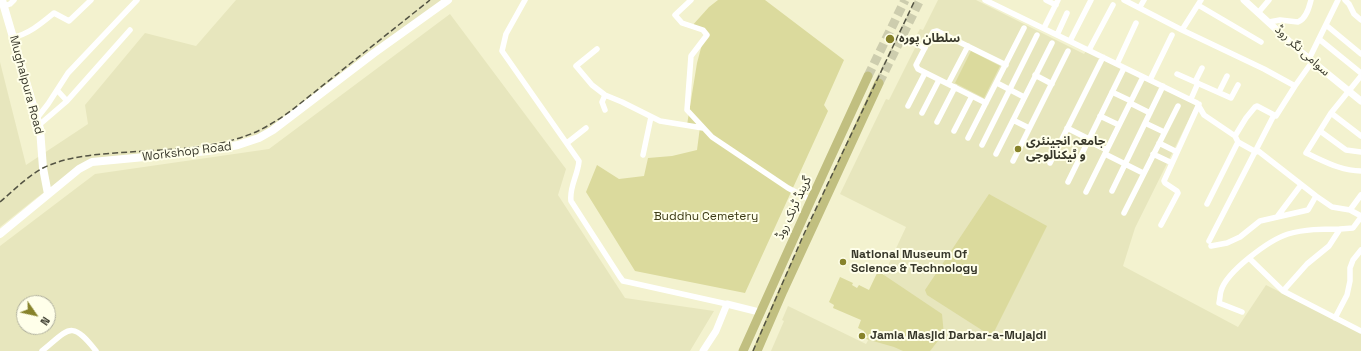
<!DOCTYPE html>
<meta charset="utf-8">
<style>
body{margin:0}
#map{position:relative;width:1361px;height:351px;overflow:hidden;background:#f3f2cf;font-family:"Space Grotesk",sans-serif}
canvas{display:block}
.north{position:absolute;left:16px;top:295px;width:40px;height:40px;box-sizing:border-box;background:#ffffea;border:1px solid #afaf9d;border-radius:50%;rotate:124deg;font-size:11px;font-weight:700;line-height:16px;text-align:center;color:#37372a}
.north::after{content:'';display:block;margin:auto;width:14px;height:18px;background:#87832b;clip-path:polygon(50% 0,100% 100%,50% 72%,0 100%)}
</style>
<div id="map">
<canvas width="1361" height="351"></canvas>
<div class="north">N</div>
</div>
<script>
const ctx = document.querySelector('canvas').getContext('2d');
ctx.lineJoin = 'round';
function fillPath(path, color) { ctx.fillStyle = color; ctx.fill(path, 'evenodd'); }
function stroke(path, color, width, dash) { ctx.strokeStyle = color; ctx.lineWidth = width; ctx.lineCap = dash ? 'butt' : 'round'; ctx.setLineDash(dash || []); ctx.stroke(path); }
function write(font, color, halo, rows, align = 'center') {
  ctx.font = font + ' "Space Grotesk","Noto Sans Arabic",sans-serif'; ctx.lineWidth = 4; ctx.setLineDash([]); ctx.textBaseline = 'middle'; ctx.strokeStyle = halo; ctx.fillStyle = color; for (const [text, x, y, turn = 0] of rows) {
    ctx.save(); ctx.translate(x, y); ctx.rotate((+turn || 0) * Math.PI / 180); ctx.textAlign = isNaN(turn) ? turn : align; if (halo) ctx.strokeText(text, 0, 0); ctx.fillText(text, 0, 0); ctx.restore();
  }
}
const built = new Path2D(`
 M236,0H443L261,134L80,166L35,199L0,227V62L26,165L88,124L85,105L145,33L196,46Z
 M938,0H976L1084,54L1086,51L1196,105L1135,228L1123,266L1238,327L1266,285L1361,333V351H771L784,321L782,320L788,306L866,344L870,337L863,319L906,227L840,194L886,99L889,100L920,38L916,36L920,29L923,30Z
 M450,14L566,169L558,195L625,298L714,311L690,351H0V246L95,174L269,149ZM24,303H48V327H24Z`);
const green = new Path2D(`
 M718,0H765L844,60L824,105L828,111L745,293L635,271L586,192L597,165L619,179L644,176L648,158L672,156L697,150L700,127L687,125L697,63L705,33L691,27L709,7Z
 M971,51L1000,66L984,98L955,83Z
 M989,194L1047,226L994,332L988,334L927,295L925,290Z
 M878,271L942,314L944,335L941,337L930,351H903L894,347L866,339L868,337L863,333L864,331L858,328L861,320L833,308L834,305L829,302L840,277L853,283L852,285L857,288L859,285L869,290Z`);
const minorTunnel = new Path2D(`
 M902,37L908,40`);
const primaryTunnel = new Path2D(`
 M868,76L905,0
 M879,83L920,0`);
const minor = new Path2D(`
 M525,0L506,34L502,51L579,161C578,175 569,187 571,201L620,277L623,281L628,282L727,304
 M691,0L675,15L682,23L703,30L707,35L691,56L687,110L712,137L788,188L811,200
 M985,0L1197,103L1204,115L1235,136L1238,142L1207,204
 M1046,0L1056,5
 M1124,0L1182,30L1264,69L1295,86
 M1345,0L1349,4L1354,14L1361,20
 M1198,5L1261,42
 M4,6L10,4L14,0
 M1140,7L1144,0
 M1258,13L1269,0
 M1269,22L1280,20L1298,22C1306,19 1309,8 1311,0
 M1326,25L1361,54
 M1044,28L1058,0
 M1182,30L1201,0
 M1057,35L1067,13
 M13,37C28,35 43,22 54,13L69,21L91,0
 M1319,39L1361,73
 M908,40L925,48
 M1070,41L1091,0
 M597,49L576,66L592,85L605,95L622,102L660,121L703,128
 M1089,50L1113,5
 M1309,59L1338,0
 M1117,64L1136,23
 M1177,74L1231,98L1238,85
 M1035,75L1052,84
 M1361,76L1331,113L1306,153C1324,161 1341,171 1361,171
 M1150,80L1172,35
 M1195,82L1202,68
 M997,83L1024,97
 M948,84L968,46
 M57,90L67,101
 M1112,92L1131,101
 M1219,92L1227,76
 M1191,99L1198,83
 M986,103L918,69L916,65L933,32L937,31L1006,65
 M1130,103L1150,113
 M908,106L925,73
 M605,110L602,102L605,95
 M922,113L939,80
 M1331,113L1361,136
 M1100,116L1119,125
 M37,118L48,104L68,73L137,0
 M1013,120L1029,128
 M937,122L955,87
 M1145,123L1164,132
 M39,125L67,101L130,30
 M1067,128L1089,139
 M954,131L972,96
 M1320,131L1346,150L1361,152
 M1235,136L1246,118L1255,107L1257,106L1276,116L1295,86L1312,62
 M968,138L1024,28
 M1088,141L1107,150
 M1238,142L1256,152
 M567,143L586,128
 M1159,143L1177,152
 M982,145L1037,35
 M1257,150L1316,196L1332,207L1350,210L1361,216
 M996,154L1052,43
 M1105,154L1143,173
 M1153,154L1172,163
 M643,155L651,117
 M1013,161L1068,51
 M1050,163L1103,57
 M1068,182L1124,68
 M1112,191L1163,86
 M1086,192L1143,77
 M1350,210L1361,195
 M1124,213L1178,106
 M1277,217L1301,185
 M1161,225L1178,193L1177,191L1165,183L1164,181L1199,104
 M1209,241L1274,115
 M1211,246L1227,243L1240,237L1260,221L1308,210L1316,196
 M1249,258L1283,291L1361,331
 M1283,291L1307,264L1329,246L1340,229L1353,228L1361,217
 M1242,312L1219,303C1220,299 1220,294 1221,291C1226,272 1269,240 1288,234C1305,229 1322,229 1340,229
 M1335,318L1347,295L1350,281V268L1353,260L1361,250
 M42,351C69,329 71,319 96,351`);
const tertiary = new Path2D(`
 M1244,0L1302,53L1361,101
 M703,351L716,331L727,304L759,312`);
const secondary = new Path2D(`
 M2,0L40,129L43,168L48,194
 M0,234L79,169L92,162L208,151L238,145L259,138L273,130L374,53L448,0`);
const primary = new Path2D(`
 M743,351L811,200L868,76
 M757,351L783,291L879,83`);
const rail = new Path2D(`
 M0,202C14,190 28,176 43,168C70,155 101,154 130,152C173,149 218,149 258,131C270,125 281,118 292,110L430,0
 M753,351L803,236L915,0`);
const markers = [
 [890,39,5,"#87832b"],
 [1018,149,4,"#87832b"],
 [843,262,4,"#87832b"],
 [862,336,4,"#87832b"]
];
const poiNames = [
 ["سلطان پورہ",899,39],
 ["جامعہ انجینئری",1026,142],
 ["و ٹیکنالوجی",1026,156],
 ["National Museum Of",851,255],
 ["Science & Technology",851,269],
 ["Jamia Masjid Darbar-a-Mujajdi",870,336]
];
const streetNames = [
 ["سوامی نگر روڈ",1302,51,42],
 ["Mughalpura Road",26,85,75],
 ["Workshop Road",187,152,-7],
 ["گرینڈ ٹرنک روڈ",794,208,-65]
];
const parkNames = [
 ["Buddhu Cemetery",706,217]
];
fillPath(built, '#e7e6bd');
fillPath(green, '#dbda9d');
stroke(minorTunnel, '#cdcdae', 5.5, [5.5, 3]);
stroke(primaryTunnel, '#cdcdae', 9, [9, 4.5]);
stroke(minor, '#fff', 5.5);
stroke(tertiary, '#fff', 7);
stroke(secondary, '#fff', 8);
stroke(primary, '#c1bf80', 9);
stroke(rail, '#535343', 1.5, [6, 3]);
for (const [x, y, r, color] of markers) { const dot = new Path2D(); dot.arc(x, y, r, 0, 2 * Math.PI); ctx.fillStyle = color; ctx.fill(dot); stroke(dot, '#ffffea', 1.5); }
write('bold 12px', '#37372a', '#ffffea', poiNames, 'left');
write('12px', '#37372a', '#ffffea', streetNames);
write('12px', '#3d3b16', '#ffffea', parkNames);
</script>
